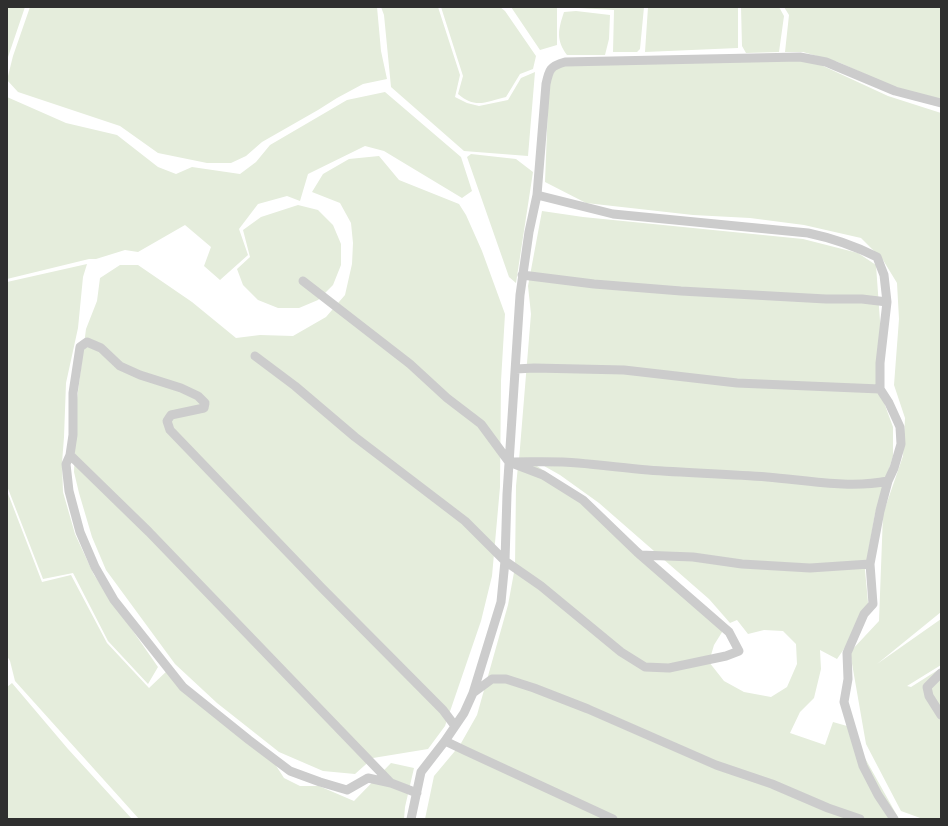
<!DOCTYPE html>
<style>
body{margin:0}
#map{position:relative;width:948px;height:826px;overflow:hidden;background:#fff;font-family:Raleway,sans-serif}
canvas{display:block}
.frame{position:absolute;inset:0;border:8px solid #2f2f2f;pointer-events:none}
</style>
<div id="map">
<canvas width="948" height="826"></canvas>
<div class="frame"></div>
</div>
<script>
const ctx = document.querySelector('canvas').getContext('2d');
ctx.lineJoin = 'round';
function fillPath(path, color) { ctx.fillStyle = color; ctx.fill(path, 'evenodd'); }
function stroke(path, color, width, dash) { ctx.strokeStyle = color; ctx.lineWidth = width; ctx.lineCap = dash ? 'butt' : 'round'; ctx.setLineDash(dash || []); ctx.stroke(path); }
const green = new Path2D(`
 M7,7H25L7,60Z
 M30,7H377L381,51L387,79L363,84L337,98L318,110L262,142L246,156L231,163H207L158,153L120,126L18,92L7,80L13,56Z
 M381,7H438L460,75L455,97L467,103L479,106L508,100L521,78L535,72L528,156L464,151L391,87L384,15Z
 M441,7H500L505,11L536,56L533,69L520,74L506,97C486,102 475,109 458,94L463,76Z
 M511,7H557V45L540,50Z
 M561,7H644L640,49L637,52H613L614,10Z
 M648,7H738V48L645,52Z
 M741,7H779L784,16L779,52L746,53L742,46Z
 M784,7H941V100L892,86L838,62L803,52H785L789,15Z
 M576,11L610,15L609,39L605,55H567C556,40 558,30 564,12Z
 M793,59L821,65L888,96L941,113V612L877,664L941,619V665L907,686L911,687L941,668V819H923L901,811L866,744L850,652L879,621L883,514L903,456L905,418L894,385L899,319L897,283L883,260L861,238L804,225L750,218L693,215L586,203L545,182L549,80L555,71L561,64Z
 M385,92L461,157L472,191L462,198L384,151L365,146L308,174L300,201L287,196L258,204L239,229L248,255L220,280L204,266L211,247L185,225L138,252L125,250L96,259H89L7,279V97L66,123L117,135L158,167L176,174L192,167L240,174L256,162L270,145L347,100Z
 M471,154L516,159L533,172L516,283L509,277L467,157Z
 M379,156L399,180L459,204L466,215L482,251L505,314L501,381L500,487L492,576L481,621L445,726L428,749L373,758L355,774L323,771L279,752L217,703L175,664L106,570L92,537L79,493L74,472L77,399L86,329L97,301L100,278L120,265H138L192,302L236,338L260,335L293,336L326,317L345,295L352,264L353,243L351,223L340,203L312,192L323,174L349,159Z
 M298,205L318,210L333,225L341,244V265L333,285L318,300L299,308H278L258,300L243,285L237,269L250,257L243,230L261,217Z
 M542,211L583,217L803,239L858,253L876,265L883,363L882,397L893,427V456L875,514L865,570L869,613L837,659L820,650L821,669L814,698L800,712L790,733L825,745L833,722L847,726L899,819H425L434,776L460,745L477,715L508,605L515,567L516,486L518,466L534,464L555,478L724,629L714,645L709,662L724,681L744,692L771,697L787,687L797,664L796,644L783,631L764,630L748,634L737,620L730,623L709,599L599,503L560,475L537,462L519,460L531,314L528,286Z
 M87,264L83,277L78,328L66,383L64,437L62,463L63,492L75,534L94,575L158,667L148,684L108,641L73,573L43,579L7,486V282Z
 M7,491L42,582L71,575L107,643L149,688L170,668L228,728L273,761L284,778L300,786H319L354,801L391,763L414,768L405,807L404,819H139L15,681L10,661L7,656Z
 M12,683L68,749L132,819H7V687Z`);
const minor = new Path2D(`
 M537,195L613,214L808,233C832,238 855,246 877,257L884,275L887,302L880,363V389L889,403L900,427L901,444L894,468L888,481L880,511L870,564L873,604L864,614L847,653L848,679L844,702L863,766L878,795L894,819
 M522,275L594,284L681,291L826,299H862L887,302
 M255,356L295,386L355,437L465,521L505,561L541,586L621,652L645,667L669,668L726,656L739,651L729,632L637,552L583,500L543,475L509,462L481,424L447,398L410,364L303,281
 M516,369L534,368L624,370L737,383L880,389
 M70,455L149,532L391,783
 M514,462C536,462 557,461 578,463C602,465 625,468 648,470C688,473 727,474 767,477C806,480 849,489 888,481
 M640,555L693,557L742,564L810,568L870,564
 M941,673L927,687L929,696L941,715
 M473,693L492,679H506L534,688L588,709L716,765L772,784L828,808L860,819
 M445,741L466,751L613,819
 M417,793L391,783L368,778L347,790L320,782L290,771L249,740L183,687L114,600L95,567L80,532L69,491L66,464L70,455L73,435V393L80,347L87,342L101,348L120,366L140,375L181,388L198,396L205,403L204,408L171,415L167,421L170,430L321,587L443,710L455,726
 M411,819L421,772L445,741L464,713L473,693L501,602L505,561L507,494L520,295L529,232L537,195L546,84C549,70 550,66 565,62L800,57L826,62L895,91L941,103`);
fillPath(green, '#e5eddc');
stroke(minor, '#ccc', 9);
</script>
